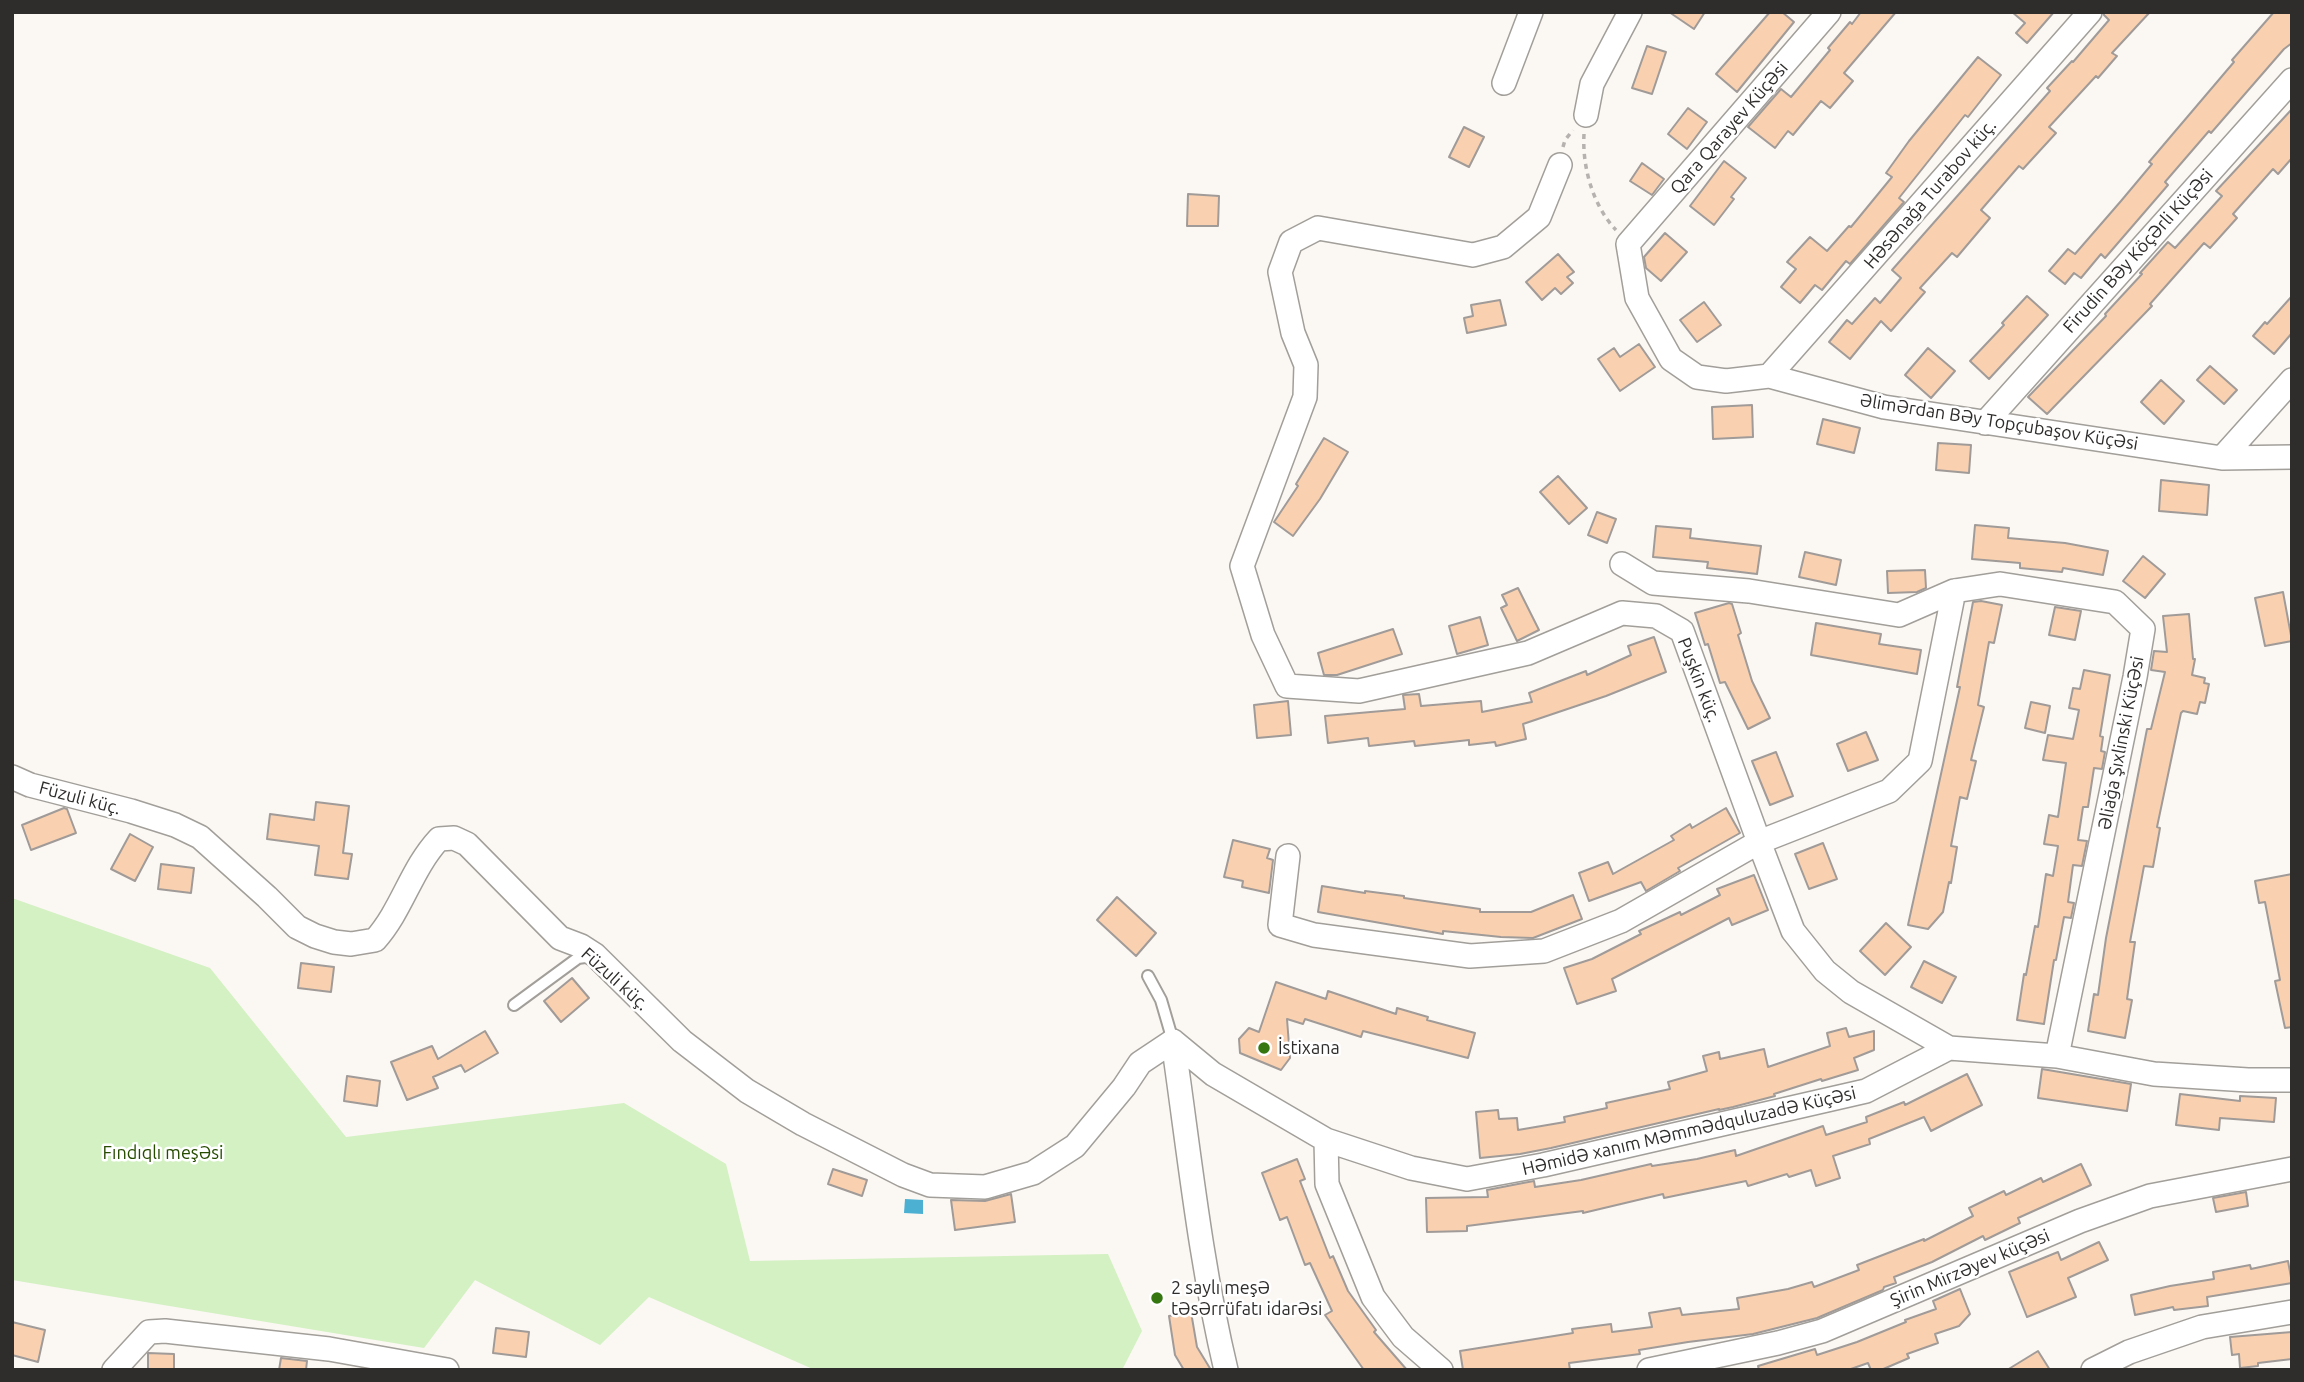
<!DOCTYPE html>
<meta charset="utf-8">
<style>
body{margin:0}
#map{position:relative;width:2304px;height:1382px;overflow:hidden;background:#fbf7f3;font-family:Ubuntu,sans-serif}
canvas{display:block}
.frame{position:absolute;inset:0;border:14px solid #2f2d2c;pointer-events:none}
</style>
<div id="map">
<canvas width="2304" height="1382"></canvas>
<div class="frame"></div>
</div>
<script>
const ctx = document.querySelector('canvas').getContext('2d');
ctx.lineJoin = 'round';
function fillPath(path, color) { ctx.fillStyle = color; ctx.fill(path, 'evenodd'); }
function stroke(path, color, width, dash) { ctx.strokeStyle = color; ctx.lineWidth = width; ctx.lineCap = dash ? 'butt' : 'round'; ctx.setLineDash(dash || []); ctx.stroke(path); }
function write(font, color, halo, rows, align = 'center') {
  ctx.font = font + ' Ubuntu,sans-serif'; ctx.lineWidth = 5; ctx.setLineDash([]); ctx.textBaseline = 'middle'; ctx.strokeStyle = halo; ctx.fillStyle = color; for (const [text, x, y, turn = 0] of rows) {
    ctx.save(); ctx.translate(x, y); ctx.rotate((+turn || 0) * Math.PI / 180); ctx.textAlign = isNaN(turn) ? turn : align; if (halo) ctx.strokeText(text, 0, 0); ctx.fillText(text, 0, 0); ctx.restore();
  }
}
const green = new Path2D(`
 M12,898L210,968L346,1137L624,1103L726,1164L750,1261L1108,1254L1142,1331L1122,1370H815L649,1297L600,1345L475,1280L424,1348L12,1280Z`);
const water = new Path2D(`
 M905,1199L923,1200V1214L904,1213Z`);
const building = new Path2D(`
 M1669,12H1705L1694,29Z
 M1770,12H1782L1794,22L1737,92L1716,74Z
 M1861,12H1896L1844,73L1853,81L1830,108L1821,101L1793,135L1788,131L1775,148L1748,127L1781,89L1791,97L1830,50L1828,48L1850,22L1852,24Z
 M2012,12H2054L2027,43L2016,33L2025,23Z
 M2104,12H2150L2112,53L2117,56L2098,78L2096,76L2049,127L2056,133L2023,169L2019,166L1981,210L1990,218L1957,257L1952,253L1920,288L1925,292L1891,331L1881,321L1850,359L1829,342L1847,320L1852,324L1875,298L1880,303L1901,278L1892,270L2050,91L2047,88L2072,61L2073,62L2109,20L2104,15Z
 M2274,12H2292V43L2284,49L2211,133L2209,131L2165,182L2168,185L2105,258L2101,254L2081,278L2074,273L2065,284L2049,271L2068,249L2075,254L2121,201L2152,164L2149,162L2234,62L2232,60Z
 M1647,46L1666,52L1652,94L1632,88Z
 M1978,57L2001,75L1968,117L1965,115L1899,198L1904,202L1850,264L1846,261L1822,290L1815,285L1800,303L1781,287L1796,269L1787,262L1810,237L1827,251L1849,226L1851,227L1892,177L1886,173L1909,141Z
 M1688,108L1707,122L1687,149L1668,134Z
 M2292,109V158L2278,174L2273,169L2233,214L2237,218L2210,248L2204,243L2150,304L2152,306L2047,414L2028,397L2106,316L2105,314L2142,274L2140,273L2168,242L2175,248L2222,196L2216,191Z
 M1464,127L1484,137L1469,167L1449,157Z
 M1724,161L1746,178L1731,197L1734,199L1714,225L1690,206Z
 M1642,163L1664,179L1652,195L1630,181Z
 M1188,194L1219,196L1218,226H1187Z
 M1665,233L1687,252L1661,281L1646,268L1644,257Z
 M1558,254L1574,272L1567,277L1573,283L1561,294L1555,288L1542,300L1526,282Z
 M2027,296L2048,315L1989,379L1970,361L2004,325L2002,323Z
 M2292,296V333L2274,354L2253,336L2265,322L2267,324Z
 M1500,300L1506,325L1467,333L1464,318L1473,316L1471,305Z
 M1704,302L1721,325L1697,342L1680,320Z
 M1639,344L1655,367L1620,391L1598,359L1614,348L1620,357Z
 M1928,348L1955,371L1931,398L1905,375Z
 M2210,366L2237,390L2224,404L2197,380Z
 M2161,380L2184,401L2164,424L2141,402Z
 M1752,405L1753,437L1713,439L1712,407Z
 M1823,419L1860,428L1854,453L1817,444Z
 M1324,438L1348,452L1320,499L1293,536L1274,522L1298,486L1296,484Z
 M1938,443L1971,445L1969,473L1936,470Z
 M1558,476L1587,508L1569,524L1540,492Z
 M2161,480L2209,485L2207,515L2159,511Z
 M1597,512L1616,519L1607,543L1588,535Z
 M1975,525L2009,528L2008,538L2065,543L2108,551L2103,575L2063,568L2062,572L2020,568V563L1972,559Z
 M1656,526L1691,529L1690,538L1761,546L1757,574L1707,568L1708,562L1653,557Z
 M1805,552L1841,560L1836,585L1799,577Z
 M2143,556L2165,574L2145,598L2123,581Z
 M1925,570L1926,588L1917,592L1888,593L1887,571Z
 M1518,588L1539,630L1517,641L1501,608L1507,605L1502,595Z
 M2283,592L2292,641L2265,646L2255,598Z
 M1981,601L2002,605L1994,643L1989,642L1978,705L1984,707L1971,760L1976,761L1967,799L1960,797L1951,846L1957,847L1951,883L1949,882L1943,912L1928,929L1908,925L1960,687H1957L1973,602Z
 M1729,603L1732,604L1741,633L1738,635L1752,681L1770,718L1748,729L1725,682L1720,683L1708,644L1705,645L1695,613Z
 M2055,607L2081,611L2075,640L2049,635Z
 M2189,614L2193,659H2195L2192,675L2205,678L2204,683L2209,684L2205,703L2200,702L2197,714L2183,711L2181,713L2157,827L2160,828L2153,867L2144,866L2130,942H2135L2127,999L2132,1000L2125,1038L2088,1031L2094,994L2098,995L2106,938L2147,729H2151L2165,672L2151,670L2154,651L2167,652L2163,616Z
 M1480,617L1488,645L1457,654L1449,626Z
 M1816,623L1881,634L1879,644L1921,650L1917,674L1811,655Z
 M1393,629L1402,654L1337,675H1324L1318,653Z
 M1654,637L1666,672L1606,696L1523,724L1526,739L1496,746L1495,742L1469,745V740L1415,746L1414,741L1369,746L1368,738L1328,743L1325,716L1405,709L1403,695L1419,694L1421,706L1481,701L1482,712L1532,702L1529,693L1586,671L1587,675L1631,655L1628,646Z
 M2084,670L2110,675L2100,736L2103,737L2101,751L2105,752L2102,769L2094,768L2088,807H2083L2078,840L2087,841L2082,866L2073,865L2068,902L2074,903L2071,918L2064,917L2056,960H2054L2044,1024L2017,1020L2024,974L2026,975L2035,926L2038,927L2046,874L2053,876L2058,846L2044,844L2049,815L2058,817L2066,763L2043,760L2048,735L2073,739L2079,710L2069,708L2073,688L2080,689Z
 M1288,701L1291,735L1257,738L1254,705Z
 M2031,702L2050,706L2045,733L2025,728Z
 M1866,732L1878,760L1848,771L1837,744Z
 M1776,752L1793,796L1770,805L1752,761Z
 M316,802L349,806L343,853L352,854L348,879L315,875L319,846L267,839L270,814L314,820Z
 M64,808L67,809L76,833L31,850L22,825Z
 M1726,808L1740,833L1678,868L1680,871L1646,891L1641,882L1589,901L1579,873L1608,862L1613,874L1674,840L1671,836L1690,824L1692,828Z
 M130,834L153,847L135,881L111,869Z
 M1233,840L1270,849L1267,858L1273,860L1269,893L1242,887L1243,881L1224,877Z
 M1823,843L1837,879L1809,889L1795,854Z
 M161,864L194,868L191,893L158,889Z
 M2292,874V1027L2285,1028L2275,981L2280,980L2265,902L2259,903L2255,881Z
 M1754,875L1768,910L1732,925L1729,918L1612,979L1616,991L1577,1004L1564,968L1592,959L1641,934L1639,931L1680,912L1681,915L1720,895L1717,889Z
 M1322,886L1365,893V891L1404,896V898L1480,909V912H1531L1573,895L1582,919L1533,938L1501,937L1443,931V934L1318,912Z
 M1117,897L1156,933L1136,956L1097,920Z
 M1886,923L1911,947L1885,975L1860,951Z
 M1924,961L1956,977L1942,1003L1911,987Z
 M301,963L334,967L331,992L298,988Z
 M572,978L589,998L561,1022L544,1001Z
 M1276,982L1326,999L1328,991L1396,1014L1397,1008L1428,1017L1427,1020L1475,1033L1468,1058L1363,1031L1361,1037L1305,1019L1303,1024L1287,1019L1290,1058L1281,1070L1240,1053L1239,1039L1249,1028L1259,1032Z
 M1846,1028L1849,1037L1874,1031V1050L1854,1058L1858,1070L1822,1081L1821,1079L1774,1094L1775,1096L1733,1107L1719,1110V1109L1551,1148L1520,1154L1480,1158L1476,1112L1498,1110L1499,1119L1517,1118L1518,1130L1565,1122L1564,1117L1607,1108L1606,1103L1670,1089L1668,1082L1707,1071L1703,1056L1719,1052L1720,1059L1764,1049L1768,1067L1830,1046L1827,1033Z
 M485,1031L498,1053L465,1072L461,1065L433,1077L438,1088L407,1100L391,1062L432,1046L438,1059Z
 M2042,1069L2131,1084L2127,1111L2038,1098Z
 M1967,1074L1982,1105L1931,1131L1924,1117L1869,1139L1870,1144L1833,1156L1840,1178L1816,1186L1811,1170L1789,1177L1787,1174L1748,1186L1746,1181L1664,1198L1663,1194L1583,1213V1211L1467,1226V1231L1427,1232L1426,1198L1488,1197L1487,1190L1523,1183L1534,1181L1535,1187L1581,1180L1651,1164L1652,1166L1697,1159L1735,1150L1736,1156L1823,1126L1826,1135L1867,1122L1866,1117L1904,1102L1905,1105Z
 M347,1076L380,1081L377,1106L344,1101Z
 M2180,1094L2240,1101V1096L2276,1098L2274,1122L2220,1118L2219,1130L2176,1125Z
 M1297,1159L1305,1179L1300,1181L1330,1258L1333,1256L1348,1291L1376,1330L1374,1332L1407,1370H1364L1325,1315L1332,1311L1310,1263L1305,1265L1287,1217L1280,1220L1262,1173Z
 M2081,1164L2091,1185L2018,1218L2020,1223L1985,1240L1983,1236L1932,1262L1894,1277L1896,1283L1884,1287L1883,1290L1817,1318L1753,1334L1688,1342L1639,1350L1640,1354L1569,1363L1570,1370H1463L1460,1351L1573,1333L1572,1329L1611,1324L1612,1332L1652,1327L1649,1313L1680,1308L1682,1315L1739,1309L1737,1298L1788,1289L1812,1282L1814,1287L1859,1270L1857,1265L1924,1239V1241L1973,1216L1969,1208L2004,1191L2006,1195L2041,1178L2043,1182Z
 M833,1169L867,1180L862,1196L828,1184Z
 M2246,1192L2248,1206L2216,1212L2213,1198Z
 M1011,1194L1015,1222L955,1230L951,1200L985,1201Z
 M2099,1242L2108,1260L2068,1278L2076,1297L2027,1317L2009,1272L2058,1252L2061,1260Z
 M2288,1261L2292,1283L2207,1297L2208,1306L2174,1310L2173,1307L2135,1315L2131,1295L2170,1286L2214,1279L2213,1272L2250,1265L2251,1269Z
 M1960,1289L1970,1314L1959,1326L1935,1334L1938,1343L1907,1354L1909,1358L1881,1370H1871L1868,1363L1848,1370H1759L1758,1366L1815,1349L1817,1355L1857,1342L1906,1322L1905,1320L1936,1309L1933,1301Z
 M1191,1312L1197,1347L1211,1370H1184L1175,1355L1169,1316Z
 M12,1322L45,1330L38,1362L12,1355Z
 M496,1328L529,1332L526,1357L493,1353Z
 M2292,1332V1359L2258,1363V1366L2240,1368L2239,1354L2232,1355L2230,1337Z
 M2038,1351L2050,1370H2007Z
 M148,1353L174,1354V1370H148Z
 M281,1358L307,1361L306,1370H279Z`);
const path = new Path2D(`
 M1584,134C1582,167 1593,206 1616,230
 M1563,147L1565,140L1573,130`);
const lane = new Path2D(`
 M1148,976L1161,1000L1173,1041
 M514,1005L578,958L592,956`);
const street = new Path2D(`
 M1829,12L1628,244L1637,298L1671,359L1697,377L1726,381L1769,376L1884,407L2222,458L2292,457
 M1504,83L1531,12
 M1586,115L1592,84L1630,12
 M1560,165L1539,217L1503,247L1473,255L1318,228L1291,242L1280,272L1293,333L1306,365L1305,397L1242,566L1263,635L1287,686L1359,691L1528,653L1622,613L1656,616L1682,631L1759,842L1793,931L1825,971L1851,992L1949,1048
 M1769,376L2090,12
 M1985,423L2292,80
 M2222,458L2292,380
 M1622,564L1653,583L1749,591L1899,615L1954,591L2000,584L2115,602L2143,629L2135,677L2057,1056
 M12,777L30,785L131,811L175,825L200,837L267,897L297,927L315,936L334,942L351,944L375,940C402,910 411,869 439,839L454,838L467,844L560,938L581,946L595,955L682,1041L747,1091L803,1124L903,1175L930,1185L985,1187L1033,1173L1075,1146L1124,1087L1140,1063L1173,1041
 M1288,856L1280,925L1314,935L1470,956L1544,951L1621,921L1759,842L1889,791L1920,761L1954,591
 M1173,1041L1213,1074L1326,1140L1411,1168L1467,1179L1543,1165L1866,1091L1949,1048L2057,1056L2154,1074L2248,1080H2292
 M1173,1041C1189,1151 1200,1261 1226,1370
 M1326,1140L1327,1184L1373,1297L1403,1337L1441,1370
 M114,1370L149,1332L165,1331L329,1349L447,1370
 M1649,1370L1778,1343L1822,1331L2080,1221L2150,1196L2292,1169
 M2093,1370L2129,1352L2202,1327L2292,1312`);
const markers = [
 [1264,1048,7,"#367611"],
 [1157,1298,7,"#367611"]
];
const streetNames = [
 ["Qara Qarayev Küçəsi",1729,128,-49],
 ["Həsənağa Turabov küç.",1930,194,-49],
 ["Firudin Bəy Köçərli Küçəsi",2138,251,-48],
 ["Əlimərdan Bəy Topçubaşov Küçəsi",1999,422,9],
 ["Puşkin küç.",1699,680,69],
 ["Əliağa Şıxlinski Küçəsi",2121,743,-79],
 ["Füzuli küç.",80,798,15],
 ["Füzuli küç.",615,979,42],
 ["Həmidə xanım Məmmədquluzadə Küçəsi",1689,1131,-13],
 ["Şirin Mirzəyev küçəsi",1970,1268,-23]
];
const poiNames = [
 ["İstixana",1278,1048],
 ["2 saylı meşə",1171,1288],
 ["təsərrüfatı idarəsi",1171,1309]
];
const parkNames = [
 ["Fındıqlı meşəsi",163,1153]
];
fillPath(green, '#d3f1c2');
fillPath(water, '#4bb0d2');
fillPath(building, '#fad1b0');
stroke(building, '#a09b98', 2);
stroke(lane, '#a29f9a', 14);
stroke(street, '#a29f9a', 26);
stroke(path, '#b5b2af', 3.5, [5, 5]);
stroke(lane, '#fff', 10);
stroke(street, '#fff', 23);
for (const [x, y, r, color] of markers) { const dot = new Path2D(); dot.arc(x, y, r, 0, 2 * Math.PI); ctx.fillStyle = color; ctx.fill(dot); stroke(dot, '#fff', 2.5); }
write('18px', '#2f2d2c', '#fff', streetNames);
write('18px', '#2f2d2c', '#fff', poiNames, 'left');
write('18px', '#274c00', '#fff', parkNames);
</script>
